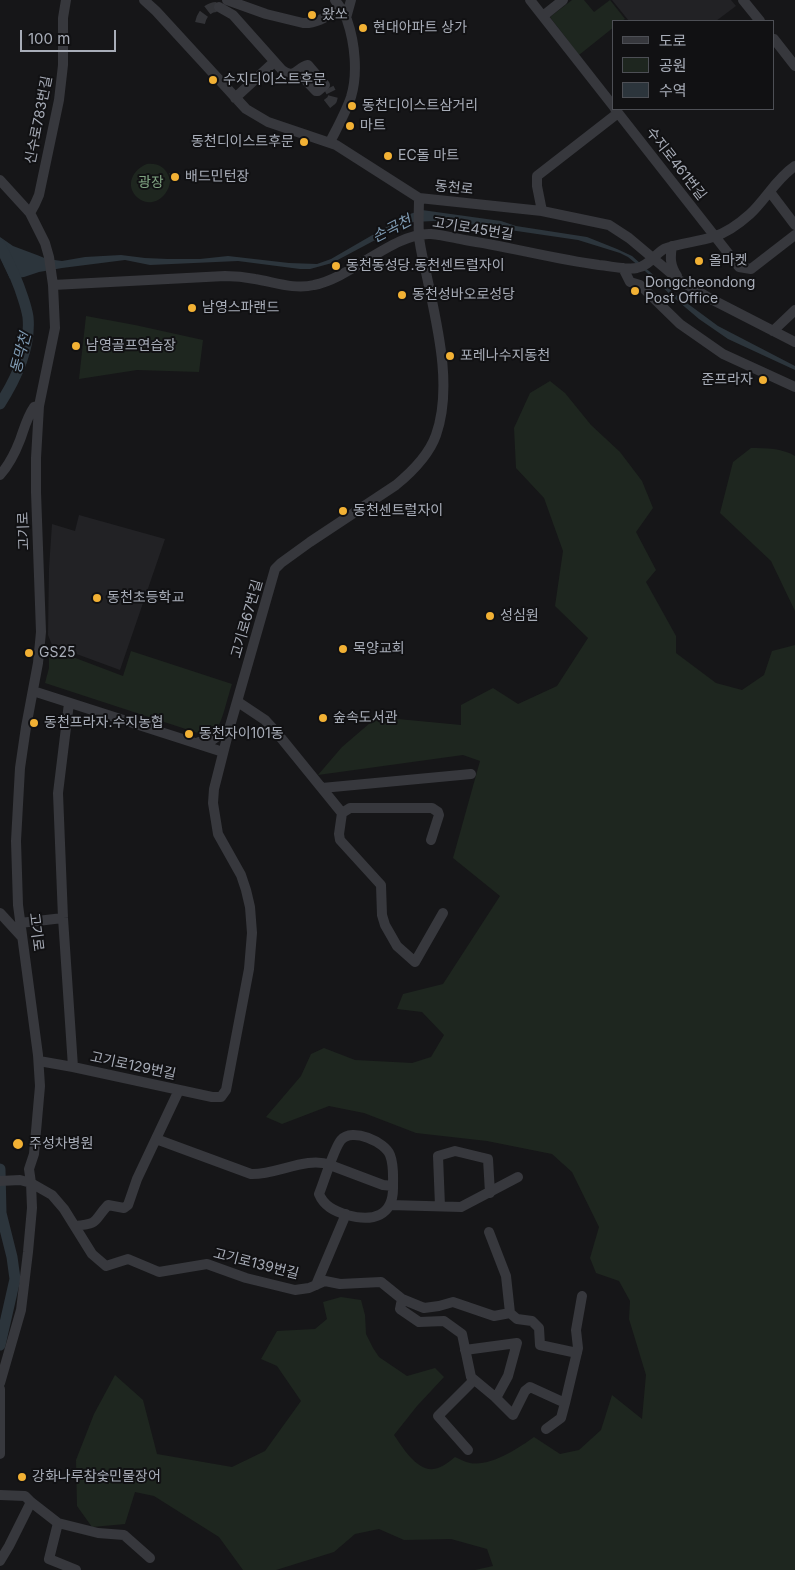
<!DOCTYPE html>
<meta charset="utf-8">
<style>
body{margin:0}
#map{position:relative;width:795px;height:1570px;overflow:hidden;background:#161618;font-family:Inter,"Noto Sans KR",sans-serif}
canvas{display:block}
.legend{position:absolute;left:612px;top:20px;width:162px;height:90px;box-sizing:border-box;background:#111113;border:1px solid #4d4f55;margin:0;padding:6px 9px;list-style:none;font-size:15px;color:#a8adb8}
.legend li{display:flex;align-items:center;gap:10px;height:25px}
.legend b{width:25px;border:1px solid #4d4f55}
.scale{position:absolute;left:20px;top:30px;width:96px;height:22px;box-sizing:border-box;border:2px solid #a8adb8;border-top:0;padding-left:6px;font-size:15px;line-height:18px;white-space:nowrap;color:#a8adb8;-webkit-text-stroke:4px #111113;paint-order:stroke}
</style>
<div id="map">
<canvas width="795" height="1570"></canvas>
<ul class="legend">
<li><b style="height:6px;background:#37383d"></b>도로</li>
<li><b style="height:14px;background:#1e261f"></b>공원</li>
<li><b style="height:14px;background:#2c353c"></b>수역</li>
</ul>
<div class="scale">100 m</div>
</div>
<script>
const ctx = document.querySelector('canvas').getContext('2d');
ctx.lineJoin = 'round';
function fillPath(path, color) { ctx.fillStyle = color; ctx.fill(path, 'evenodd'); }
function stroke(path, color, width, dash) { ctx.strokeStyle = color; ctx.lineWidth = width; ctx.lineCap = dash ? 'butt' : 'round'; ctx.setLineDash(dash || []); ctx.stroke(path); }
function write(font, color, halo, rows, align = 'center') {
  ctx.font = font + ' Inter,"Noto Sans KR",sans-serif'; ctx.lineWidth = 4; ctx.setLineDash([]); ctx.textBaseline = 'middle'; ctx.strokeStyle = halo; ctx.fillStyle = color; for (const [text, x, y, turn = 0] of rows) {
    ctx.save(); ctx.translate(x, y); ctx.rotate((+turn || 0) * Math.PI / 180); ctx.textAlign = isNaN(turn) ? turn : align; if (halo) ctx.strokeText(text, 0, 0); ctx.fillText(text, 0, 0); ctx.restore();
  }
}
const built = new Path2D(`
 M612,0H731L736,6L716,21H629Z
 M79,515L165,539L120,670L52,645L48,635L49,568L52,524L75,531Z`);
const green = new Path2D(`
 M572,0H584L594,12L610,0L625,19L622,21H614V27L579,55L550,17Z
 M147,164C158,163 165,167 169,177V173L180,172V181L170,182C168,197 152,209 138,198C124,186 133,169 147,164Z
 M86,316L135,325L203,340L199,372L137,370L79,379Z
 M550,381L565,393L591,425L620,452L642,481L653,508L636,532L656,570L646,582L676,636V653L716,683L742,690L764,675L772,651L795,645V1570H475L493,1566L487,1549L451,1539L404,1540L379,1529L355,1534L334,1552L276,1570H243L219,1537L154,1496L135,1492L125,1524L92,1527L77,1506L76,1460L94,1414L115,1375L143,1400L157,1454L232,1467L265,1451L301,1401L277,1366L261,1359L277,1331L315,1329L327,1319L323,1302L341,1297L361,1300L365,1315L366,1334L373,1348L379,1357L407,1376L435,1368L444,1377L417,1406L394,1435C403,1448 419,1475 438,1468C444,1466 450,1461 455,1457C460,1459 465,1462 470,1463C490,1467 519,1448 534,1437L560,1454L579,1450L601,1430L612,1395L642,1419L646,1375L629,1319L630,1301L619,1281L596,1273L590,1258L599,1227L572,1172L552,1154L487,1141L416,1133L364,1113L329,1106L282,1124L266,1117L301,1076L311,1054L324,1048L355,1060L412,1063L431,1057L444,1035L422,1012L397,1009L403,994L443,984L500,896L453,858L480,761L463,755L318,775L342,747L377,717L461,725V705L493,688L518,704L557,686L588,638L555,606L563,551L544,498L516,468L514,428L530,393Z
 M751,448C766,448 782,448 795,456V611L771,561L720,513L733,462Z
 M49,648L123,676L131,651L232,684C228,695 222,725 215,731C212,735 208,735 204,735L45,683L49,668Z`);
const water = new Path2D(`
 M422,210L501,221L516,226L587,237L617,249L632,256L676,295L718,326L795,366V370L728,339L699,319L672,296L645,271L628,257L620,253L578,240L469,224L434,221L413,222L394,230L332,263L310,269H300L238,261L150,265L125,260L62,268L39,272L24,277L10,279L0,258V237L13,246L37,255L47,259L62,261L85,257L121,255L145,258L168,259H200L228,256L289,263L317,264L331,259L407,215Z`);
const river = new Path2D(`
 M0,245C9,262 17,279 23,298C25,304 27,311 28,317C31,348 16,379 0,404
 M0,1169L1,1213L12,1257L15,1279L0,1345`);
const minorTunnel = new Path2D(`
 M200,23C202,13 209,6 219,7
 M327,104L332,100L333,96L329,88`);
const minor = new Path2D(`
 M144,0L156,11L246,109L268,122L336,145L419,198L542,211L609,225L629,238L679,280L711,299L795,342
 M227,0L266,14L303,23C317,24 329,15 341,8
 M530,0L614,107
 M743,0L760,21
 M219,7L233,15L282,70C295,80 297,67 308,65L325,85L318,91H316L297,71
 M543,16L563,0
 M346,18L351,0
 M774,39L795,66
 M235,98L274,62
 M615,109L739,267L751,269L795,235
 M330,142C337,128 346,112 351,97C358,74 355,43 347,20C345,13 339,6 335,0
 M0,180L30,213L45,243L49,257L53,285L55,328L39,406L36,458V492L41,632L38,663L26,727L20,768L16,841L18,905L38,1055L40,1086L34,1154L29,1169L31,1183L32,1208L28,1252L21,1310L0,1383
 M770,192L795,225
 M542,211L537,186V176L618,113
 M30,213L35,204L39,195L59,100L63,65V18L66,0
 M672,246C670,258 670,265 677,276
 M623,268L630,282L640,285L680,324L723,354L795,387
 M53,285L225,276C235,276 245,277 255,279C274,282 295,290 314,285C351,278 395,232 431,234C443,235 454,238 465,240C510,247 554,259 599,265C611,266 625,270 637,268C650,265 654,255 664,249C680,243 697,242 713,237C726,233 740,223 750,214C766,199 776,179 795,166
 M773,331L795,310
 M0,475C9,465 15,453 20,440C24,429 27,417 34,407L39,406
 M33,691L223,752
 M238,702L265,720L277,733L342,813L339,834L340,840L381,885L382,915L385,925L397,946L415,962L443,913
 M69,703L58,793L63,918L73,1067
 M199,742L211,741L229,728
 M322,788L471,774
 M342,813L350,808H432L438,812L439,815L431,840
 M0,913L22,937
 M20,923L63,918
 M39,1061L73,1067L212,1097H221L226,1090L249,969L252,933L250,907L246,890L241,875L218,834L213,803L214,789L230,726L275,569L281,563L310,542L396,485C413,471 429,455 436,435C453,387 437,325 427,277C424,263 420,249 419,236C418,223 419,210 419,198
 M156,1139L251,1174C276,1175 307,1156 330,1165L383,1185L393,1186C394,1217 372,1222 347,1215C334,1211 324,1206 319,1194C324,1182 334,1148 341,1140C352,1127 385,1142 390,1155C394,1165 393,1176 393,1186
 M0,1181L20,1180L31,1183L52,1195L64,1209L92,1254L106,1266L128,1259L159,1272L207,1264L246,1278L295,1290L309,1288L325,1281L340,1284L381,1282L402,1299L400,1309L419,1322L444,1321L462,1334L471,1377L495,1397L513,1415L525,1391L530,1387L565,1403L561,1418L546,1429
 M390,1205L461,1207L518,1177
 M440,1206L438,1156L455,1151L488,1159L490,1193
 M75,1226C101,1223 92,1222 108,1205L124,1208L128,1205L137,1179L179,1090
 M489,1232L506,1276L510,1313L517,1319L532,1321L539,1328L540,1345L577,1353
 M316,1285L346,1214
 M402,1299L424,1308L439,1306L453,1302L494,1316L510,1313
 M465,1350L517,1343L508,1376L496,1398
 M0,1389V1454
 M565,1403L578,1348L576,1330L582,1296
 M468,1450L438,1416L474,1380
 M0,1495L25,1496L31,1502L58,1523L98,1533L124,1535L150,1558
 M58,1523L49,1559L76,1570
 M0,1561L9,1546L31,1502`);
const markers = [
 [312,15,5,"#f2b134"],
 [363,28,5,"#f2b134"],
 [213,80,5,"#f2b134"],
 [352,106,5,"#f2b134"],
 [350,126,5,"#f2b134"],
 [304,142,5,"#f2b134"],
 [388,156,5,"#f2b134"],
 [175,177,5,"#f2b134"],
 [699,261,5,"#f2b134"],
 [336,266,5,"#f2b134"],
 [635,291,5,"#f2b134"],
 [402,295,5,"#f2b134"],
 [192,308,5,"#f2b134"],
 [76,346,5,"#f2b134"],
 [450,356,5,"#f2b134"],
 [763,380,5,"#f2b134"],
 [343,511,5,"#f2b134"],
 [97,598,5,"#f2b134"],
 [490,616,5,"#f2b134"],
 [343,649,5,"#f2b134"],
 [29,653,5,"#f2b134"],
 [323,718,5,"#f2b134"],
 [34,723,5,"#f2b134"],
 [189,734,5,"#f2b134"],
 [18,1144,6,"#f2b134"],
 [22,1477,5,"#f2b134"]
];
const poiNames = [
 ["왔쏘",322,15],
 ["현대아파트 상가",373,28],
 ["수지디이스트후문",223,80],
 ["동천디이스트삼거리",362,106],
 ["마트",360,126],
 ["동천디이스트후문",294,142,"right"],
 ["EC돌 마트",398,156],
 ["배드민턴장",185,177],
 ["올마켓",709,261],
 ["동천동성당.동천센트럴자이",346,266],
 ["Dongcheondong",645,283],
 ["Post Office",645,299],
 ["동천성바오로성당",412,295],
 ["남영스파랜드",202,308],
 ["남영골프연습장",86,346],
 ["포레나수지동천",460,356],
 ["준프라자",753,380,"right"],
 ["동천센트럴자이",353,511],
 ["동천초등학교",107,598],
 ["성심원",500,616],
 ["목양교회",353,649],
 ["GS25",39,653],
 ["숲속도서관",333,718],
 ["동천프라자.수지농협",44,723],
 ["동천자이101동",199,734],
 ["주성차병원",29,1144],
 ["강화나루참숯민물장어",32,1477]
];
const streetNames = [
 ["신수로783번길",39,120,-79],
 ["수지로461번길",676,164,52],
 ["동천로",454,188,6],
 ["고기로45번길",473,229,9],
 ["고기로",24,531,-92],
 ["고기로67번길",247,619,-74],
 ["고기로",36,932,83],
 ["고기로129번길",133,1066,12],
 ["고기로139번길",256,1264,14]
];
const parkNames = [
 ["광장",151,183]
];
const waterNames = [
 ["손곡천",392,229,-27],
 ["동막천",21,353,-75]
];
fillPath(built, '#222225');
fillPath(green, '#1e261f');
fillPath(water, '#2c353c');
stroke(river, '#2c353c', 11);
stroke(minorTunnel, '#333438', 10, [10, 5]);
stroke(minor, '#37383d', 10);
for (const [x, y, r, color] of markers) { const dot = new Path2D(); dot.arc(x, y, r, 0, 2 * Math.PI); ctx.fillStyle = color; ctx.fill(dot); stroke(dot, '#111113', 2); }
write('14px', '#a8adb8', '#111113', poiNames, 'left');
write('14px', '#a8adb8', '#111113', streetNames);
write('14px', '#7fa381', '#111113', parkNames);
write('italic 15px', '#7f9bb3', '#111113', waterNames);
</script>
